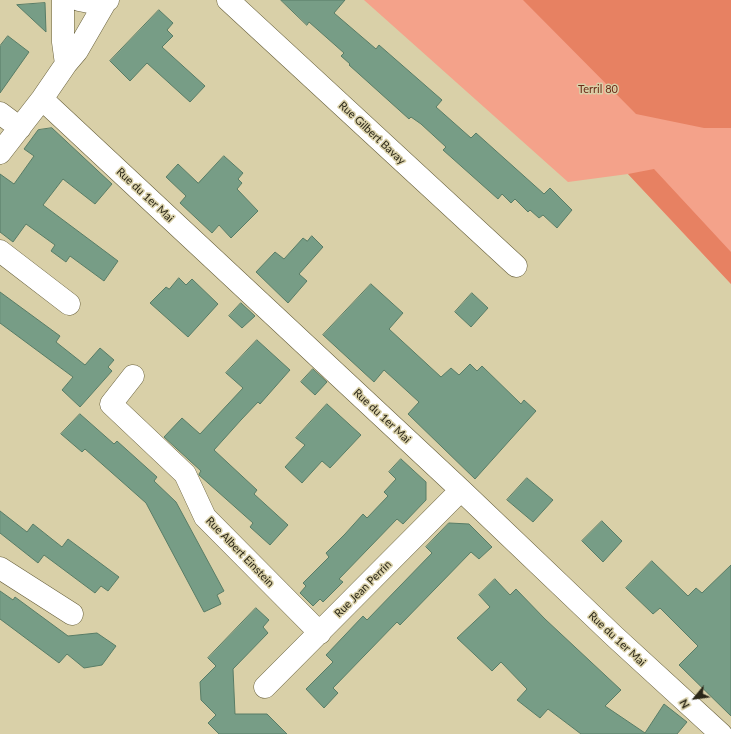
<!DOCTYPE html>
<style>
body{margin:0}
#map{position:relative;width:731px;height:734px;overflow:hidden;background:#d9d0a8;font-family:Lato,sans-serif}
canvas{display:block}
.north{position:absolute;left:675px;top:678px;width:40px;height:40px;-webkit-text-stroke:3px #d9d0a8;paint-order:stroke;rotate:241deg;font-size:11px;font-weight:700;line-height:16px;text-align:center;color:#2a2617}
.north::after{content:'';display:block;margin:auto;width:14px;height:18px;background:#2a2617;clip-path:polygon(50% 0,100% 100%,50% 72%,0 100%)}
</style>
<div id="map">
<canvas width="731" height="734"></canvas>
<div class="north">N</div>
</div>
<script>
const ctx = document.querySelector('canvas').getContext('2d');
ctx.lineJoin = 'round';
function fillPath(path, color) { ctx.fillStyle = color; ctx.fill(path, 'evenodd'); }
function stroke(path, color, width, dash) { ctx.strokeStyle = color; ctx.lineWidth = width; ctx.lineCap = dash ? 'butt' : 'round'; ctx.setLineDash(dash || []); ctx.stroke(path); }
function write(font, color, halo, rows, align = 'center') {
  ctx.font = font + ' Lato,sans-serif'; ctx.lineWidth = 3; ctx.setLineDash([]); ctx.textBaseline = 'middle'; ctx.strokeStyle = halo; ctx.fillStyle = color; for (const [text, x, y, turn = 0] of rows) {
    ctx.save(); ctx.translate(x, y); ctx.rotate((+turn || 0) * Math.PI / 180); ctx.textAlign = isNaN(turn) ? turn : align; if (halo) ctx.strokeText(text, 0, 0); ctx.fillText(text, 0, 0); ctx.restore();
  }
}
const green = new Path2D(`
 M364,0H731V284L628,174L568,182Z`);
const forest = new Path2D(`
 M523,0H731V128H704L636,114Z
 M654,169L731,252V284L628,174Z`);
const building = new Path2D(`
 M281,0H345L334,13L376,49L379,45L442,100L436,107L471,138L476,133L544,194L550,188L572,210L557,228L543,215L539,218L530,210L528,212L515,199L511,203L502,194L498,199L443,150L446,147L421,124L411,117L409,119L349,65L350,64L341,56L344,53L309,22L307,25Z
 M45,3L46,32L17,5Z
 M159,10L173,23L167,30L173,36L162,47L205,86L190,102L147,63L130,81L110,61Z
 M8,36L29,52L0,93V46Z
 M52,128L112,184L95,204L63,179L43,205L118,261L104,281L70,256L66,262L51,251L55,245L26,224L13,242L0,232V174L14,184L34,156L24,149L38,130Z
 M224,156L243,173L238,179L242,183L237,189L258,211L231,238L219,225L212,233L180,203L186,196L166,177L178,164L198,183Z
 M312,236L323,247L299,274L307,281L288,303L256,272L275,252L284,259L303,238L307,241Z
 M179,278L186,285L192,279L218,304L188,337L150,303L166,287L169,289Z
 M371,284L403,313L389,329L441,377L451,368L459,375L470,364L477,371L482,366L521,404L524,400L536,411L475,479L408,414L419,402L384,370L374,382L323,335Z
 M0,292L60,336L56,342L85,365L100,348L114,360L108,367L112,371L80,407L62,390L73,377L0,323Z
 M472,293L488,308L471,327L455,312Z
 M241,303L255,316L242,328L229,316Z
 M257,340L290,370L260,404L258,402L241,420L214,450L257,490L254,494L288,525L270,545L250,527L253,523L199,475V474L201,471L164,437L182,418L200,434L243,388L226,373Z
 M313,369L327,382L315,395L301,382Z
 M327,404L361,435L330,468L322,461L302,483L285,467L305,445L296,438Z
 M80,414L114,444L117,441L157,477L154,481L176,502L224,591L217,595L221,604L204,612L146,503L85,449L82,452L61,434Z
 M401,459L426,482V500L403,524L397,519L339,579L343,582L323,602L320,599L313,606L300,593L306,586L303,583L329,557L326,553L345,534L363,514L367,518L388,496L384,492L396,479L389,472Z
 M527,478L553,500L533,522L507,500Z
 M0,511L27,532L33,524L62,547L68,539L119,577L108,591L101,586L95,593L44,555L38,563L0,533Z
 M602,521L622,541L603,562L582,541Z
 M449,523L469,524L492,547L479,559L471,552L400,625L397,622L333,688L338,693L324,708L306,689L333,662L326,655L363,616L367,620L432,553L426,547Z
 M652,561L688,596L696,588L702,593L731,565V716L679,665L698,646L660,608L653,614L626,588Z
 M495,579L510,595L516,589L545,619L621,690L605,706L645,733L664,704L687,722L677,734H581L548,709L540,718L517,700L527,689L501,662L492,671L457,638L490,607L479,595Z
 M0,591L13,600L15,597L68,636L97,633L116,646L102,665L84,668L67,654L59,663L0,619Z
 M256,608L269,620L263,627L268,633L233,669L235,714H267L287,734H219L208,723L216,715L201,700L200,682L216,666L208,658Z`);
const minor = new Path2D(`
 M63,0V42L66,64
 M79,0L94,3L108,0
 M228,0L516,266
 M42,99L461,490L614,636L721,734
 M0,113L20,128
 M0,153L42,99L66,64L77,51L106,1
 M0,251L69,304
 M133,376L111,404L185,474L205,517L320,633
 M0,568L72,614
 M265,687L461,490`);
const parkNames = [
 ["Terril 80",598,89]
];
const streetNames = [
 ["Rue Gilbert Bavay",372,133,43],
 ["Rue du 1er Mai",145,195,43],
 ["Rue du 1er Mai",382,416,43],
 ["Rue Albert Einstein",240,552,46],
 ["Rue Jean Perrin",363,589,-45],
 ["Rue du 1er Mai",617,639,43]
];
fillPath(green, '#f4a28a');
fillPath(forest, '#e78162');
fillPath(building, '#779d86');
stroke(building, '#587c66', 1);
stroke(minor, '#68603c', 23);
stroke(minor, '#fff', 22);
write('11px', '#6b2a17', '#d9d0a8', parkNames);
write('11px', '#2a2617', '#d9d0a8', streetNames);
</script>
